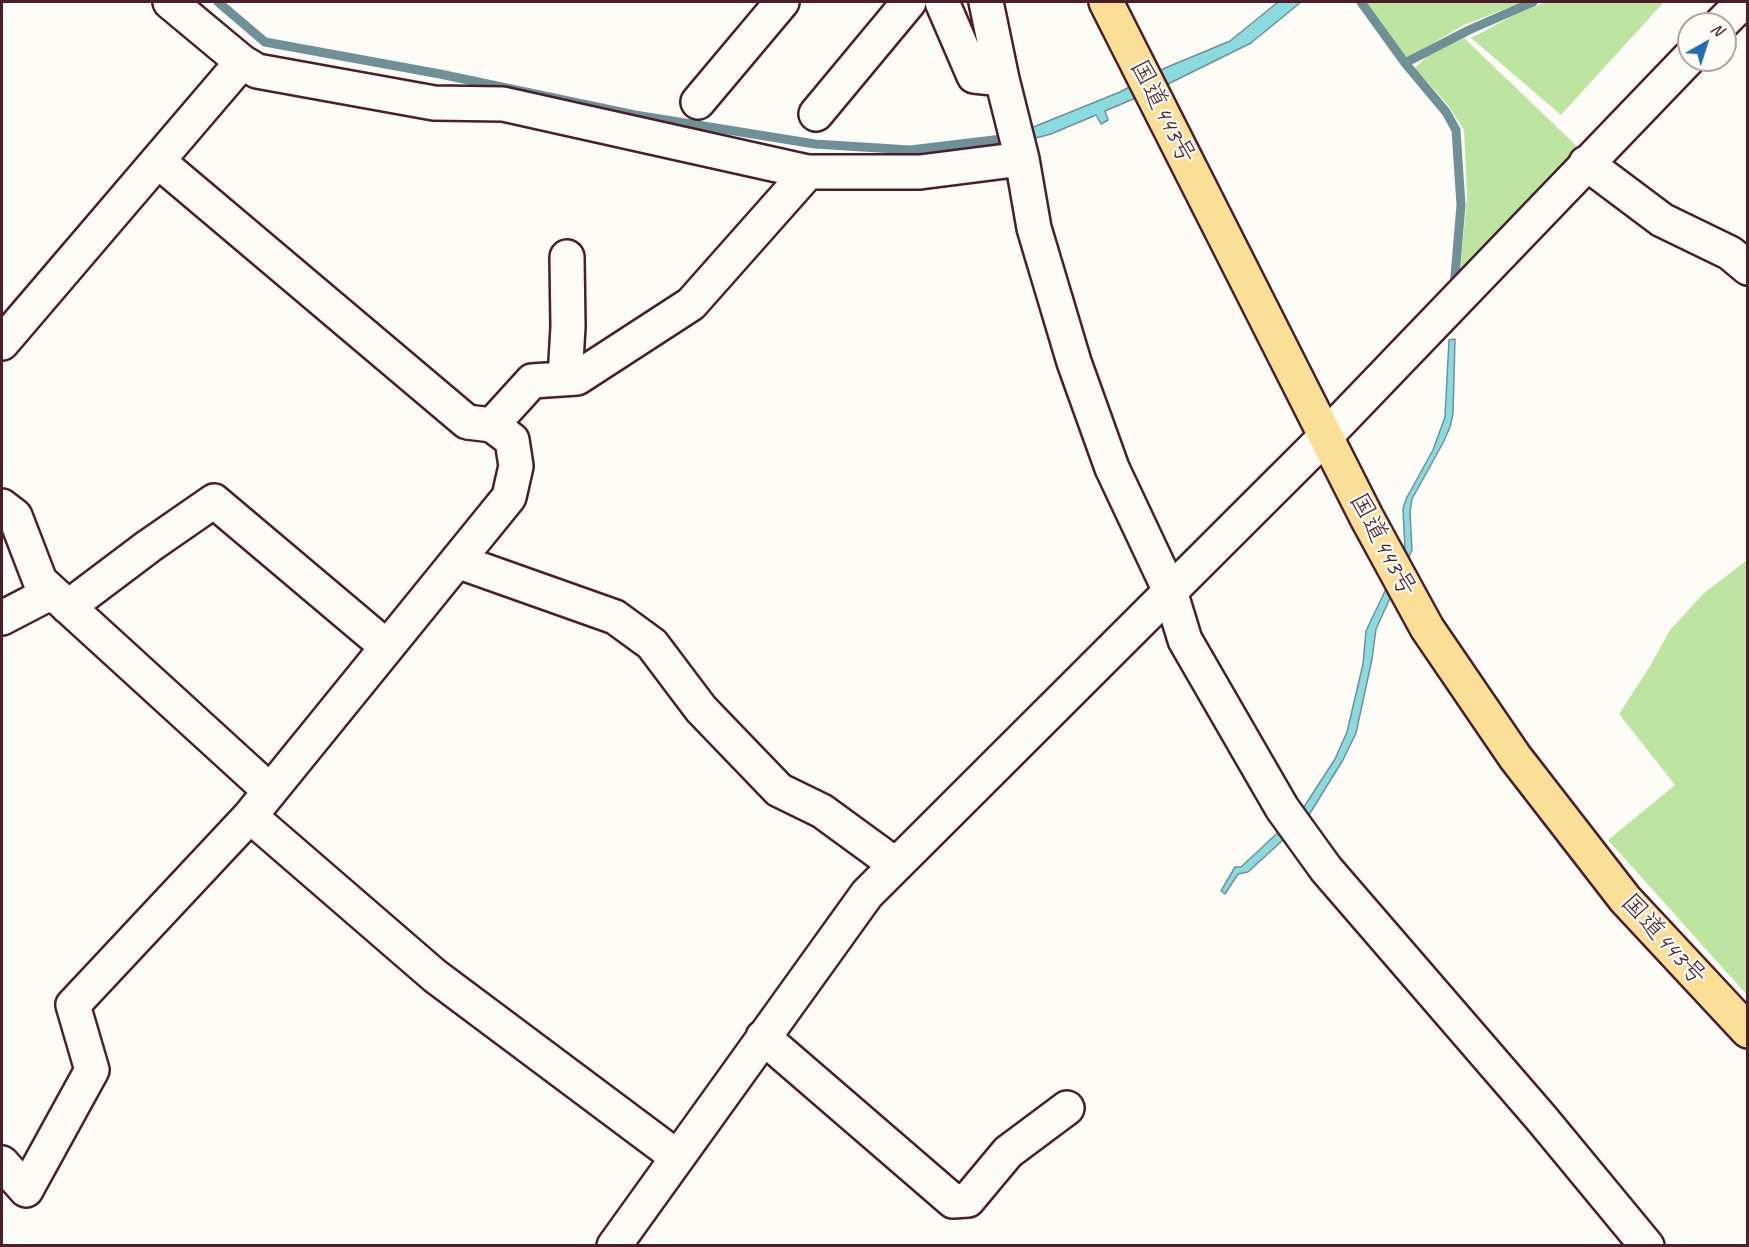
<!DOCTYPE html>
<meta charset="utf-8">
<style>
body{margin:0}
#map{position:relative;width:1749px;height:1247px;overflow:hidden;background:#fdfcf7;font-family:Caveat,sans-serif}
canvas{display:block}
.frame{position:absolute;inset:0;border:3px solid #4a1f2b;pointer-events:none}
.north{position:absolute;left:1677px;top:12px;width:60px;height:60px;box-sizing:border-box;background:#fdfcf7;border:2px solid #b5a4a5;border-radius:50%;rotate:39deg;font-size:16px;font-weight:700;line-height:24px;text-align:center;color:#4a1f2b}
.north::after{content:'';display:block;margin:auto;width:21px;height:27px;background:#1f6fb2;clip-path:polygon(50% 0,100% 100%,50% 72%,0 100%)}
</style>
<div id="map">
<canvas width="1749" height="1247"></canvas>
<div class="frame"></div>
<div class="north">N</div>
</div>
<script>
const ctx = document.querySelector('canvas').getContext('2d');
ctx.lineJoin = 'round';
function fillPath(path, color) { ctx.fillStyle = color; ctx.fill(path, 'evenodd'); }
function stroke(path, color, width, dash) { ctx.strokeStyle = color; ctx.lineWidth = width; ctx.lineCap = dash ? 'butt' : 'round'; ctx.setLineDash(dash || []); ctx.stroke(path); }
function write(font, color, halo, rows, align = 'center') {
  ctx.font = font + ' Caveat,"Klee One",sans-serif'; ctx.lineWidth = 4.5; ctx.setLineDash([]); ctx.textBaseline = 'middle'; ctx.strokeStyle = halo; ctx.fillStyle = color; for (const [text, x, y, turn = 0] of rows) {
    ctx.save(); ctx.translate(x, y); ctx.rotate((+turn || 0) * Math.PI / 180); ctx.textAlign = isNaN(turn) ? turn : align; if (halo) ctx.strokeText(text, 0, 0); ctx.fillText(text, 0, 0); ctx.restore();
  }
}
const green = new Path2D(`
 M1364,2H1523L1464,25L1406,59Z
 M1546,2H1664L1561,115L1471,38L1522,11Z
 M1464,38L1585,154L1467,278L1460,271L1467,197L1464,130L1447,104L1415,68L1429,54Z
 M1747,560V995L1608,840L1675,785L1619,714L1650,666L1670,630L1704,593Z`);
const water = new Path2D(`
 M1278,2H1301L1251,43L1166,85L1105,111L1108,120L1101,124L1096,115L1051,134L1028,140L1031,128L1120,92L1165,68L1230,41Z
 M1455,339L1453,414L1450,427L1444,441L1412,499L1410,512L1412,550L1376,629L1372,659L1356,733L1343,760L1307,818L1248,872L1238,874L1225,894L1221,891L1235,867H1241L1302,810L1335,759L1347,732L1363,664L1366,631L1405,549L1403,509L1406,499L1433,450L1445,417L1449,340Z`);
const stream = new Path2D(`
 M218,2L265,42L440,74L635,115L815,144L910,150L1002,139
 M1361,2L1405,63L1446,112L1456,130L1461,205L1454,288
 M1405,63L1469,30L1533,2`);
const minor = new Path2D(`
 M170,2L242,62L257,71L434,103L503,104L808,172H920L1022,159
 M942,2L974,76L1002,79
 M986,2L1002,79L1022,159L1034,228L1074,362L1112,468L1170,591L1185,640L1282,808L1326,869L1542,1119L1647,1246
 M1721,24L1743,2
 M698,102L782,2
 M816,114L909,2
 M158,161L467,422L492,425
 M1586,163L1662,220L1730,253L1748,268
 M2,343L242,62
 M565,378L568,327L567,257
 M2,506L15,516L40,581L270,791
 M457,561L615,617L652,644L701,709L779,790L822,811L896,865
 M68,607L149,546L214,501L387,647
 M2,618L52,592
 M250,816L435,976L677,1157
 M763,1037L953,1201L968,1200L1008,1152L1067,1108
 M2,1163L26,1190L92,1070L73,1005L250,816L509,497L516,466L512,440L492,425L532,381L577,378L691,304L808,172
 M614,1246L867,894L1325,437L1689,58`);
const highway = new Path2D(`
 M1106,2L1367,518L1427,628L1515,757L1625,899L1748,1031`);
const streetNames = [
 ["国道443号",1162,112,63],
 ["国道443号",1382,545,62],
 ["国道443号",1663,940,48]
];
fillPath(green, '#bde5a1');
fillPath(water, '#89dbe0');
stroke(water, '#709098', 1.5);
stroke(stream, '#709098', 9);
stroke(minor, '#4a1f2b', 38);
stroke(highway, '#4a1f2b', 38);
stroke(minor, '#fdfcf7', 33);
stroke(highway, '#fbdf96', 33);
write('26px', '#4a1f2b', '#fdfcf7', streetNames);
</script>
